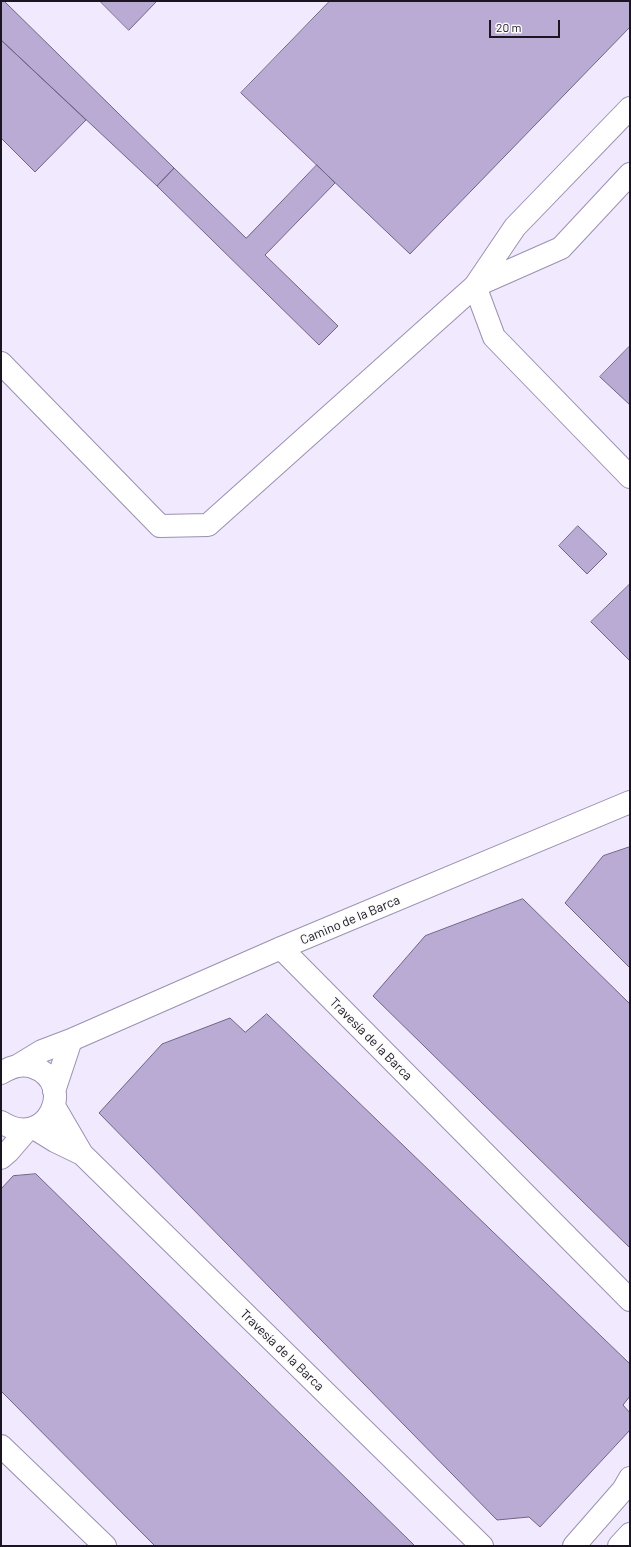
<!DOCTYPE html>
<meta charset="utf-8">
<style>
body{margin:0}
#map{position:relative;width:631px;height:1547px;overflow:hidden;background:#f1eaff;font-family:Barlow,sans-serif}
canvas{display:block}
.frame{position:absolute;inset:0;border:2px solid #1a1521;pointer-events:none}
.scale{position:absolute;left:489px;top:20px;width:71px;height:18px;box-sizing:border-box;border:2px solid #1a1521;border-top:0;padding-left:5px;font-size:12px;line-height:14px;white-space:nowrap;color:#1a1521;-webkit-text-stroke:3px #fbfbfb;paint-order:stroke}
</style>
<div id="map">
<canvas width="631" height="1547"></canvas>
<div class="frame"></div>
<div class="scale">20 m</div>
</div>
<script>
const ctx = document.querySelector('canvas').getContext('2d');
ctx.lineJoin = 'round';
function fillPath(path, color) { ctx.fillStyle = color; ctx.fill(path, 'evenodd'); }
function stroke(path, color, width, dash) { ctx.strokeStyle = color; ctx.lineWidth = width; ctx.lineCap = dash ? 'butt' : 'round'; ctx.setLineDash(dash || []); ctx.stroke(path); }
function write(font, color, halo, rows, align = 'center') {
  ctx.font = font + ' Barlow,sans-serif'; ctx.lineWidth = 3; ctx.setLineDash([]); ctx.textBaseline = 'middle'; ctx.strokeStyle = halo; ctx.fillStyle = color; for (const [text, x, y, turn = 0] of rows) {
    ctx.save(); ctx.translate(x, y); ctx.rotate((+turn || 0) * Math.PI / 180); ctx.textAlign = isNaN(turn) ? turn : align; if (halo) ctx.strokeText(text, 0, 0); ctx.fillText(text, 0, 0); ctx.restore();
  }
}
const building = new Path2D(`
 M1,1H4L174,168L157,186L1,40Z
 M100,1H157L129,30Z
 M330,1H630V27L410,254L241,93Z
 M1,40L86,120L35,172L1,138Z
 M317,165L335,183L265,255L338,326L319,345L157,186L174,168L246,238Z
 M629,347L630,348V405L600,377Z
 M578,526L607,554L587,574L559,546Z
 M630,584V661L591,622Z
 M630,847V968L565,903L603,856Z
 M523,899L630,1004V1248L373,996L425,936Z
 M267,1014L630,1364V1396L623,1405L630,1413V1430L540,1527L529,1517L497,1520L99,1113L162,1044L230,1018L245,1032Z
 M36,1174L415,1546H155L1,1391V1189L13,1176Z`);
const minor = new Path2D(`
 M475,286L494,337L630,477
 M475,286L561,248L630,174
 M1,363L160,526L208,525L475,286L515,227L630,108
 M281,948L630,1300
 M71,1040L281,948L630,802
 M19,1065L42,1051L71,1040L54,1091
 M1,1073C11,1067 21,1063 33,1067C78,1083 47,1152 1,1122
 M34,1128L55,1141L82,1154L54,1106
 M82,1154L482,1546
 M1,1158L8,1152L27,1130
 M1,1446L105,1546
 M574,1546L623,1490L630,1478
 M619,1546L630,1534`);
const streetNames = [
 ["Camino de la Barca",350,920,-23],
 ["Travesía de la Barca",371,1039,45],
 ["Travesía de la Barca",282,1350,44]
];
fillPath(building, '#b9abd3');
stroke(building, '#6f6583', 1);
stroke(minor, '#9b90b0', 24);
stroke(minor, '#fff', 22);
write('13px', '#1a1521', '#fbfbfb', streetNames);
</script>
